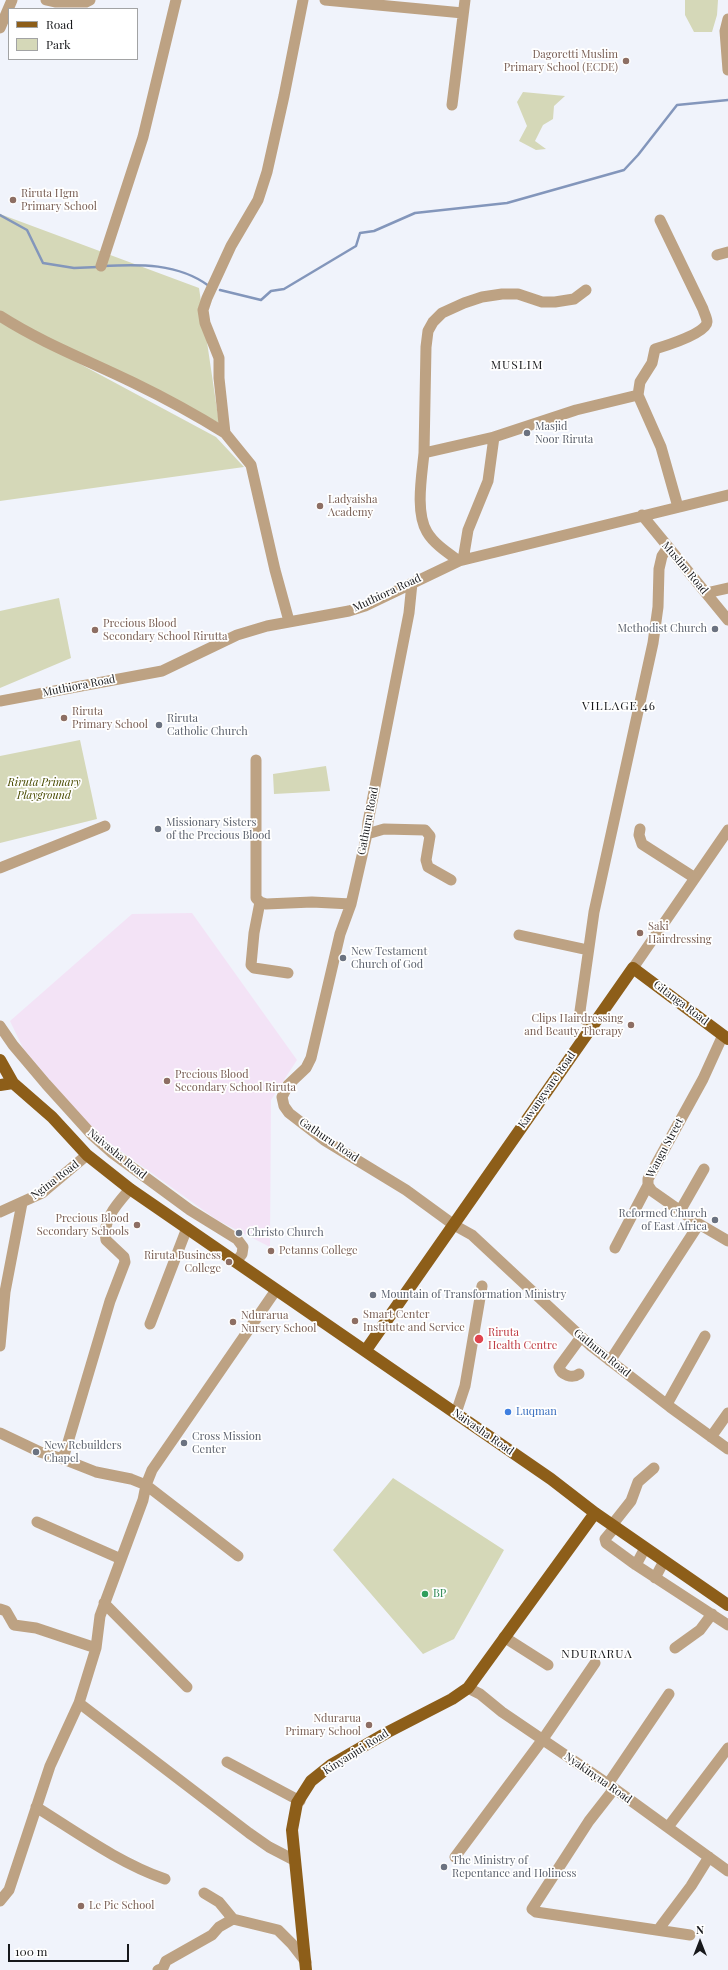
<!DOCTYPE html>
<style>
body{margin:0}
#map{position:relative;width:728px;height:1970px;overflow:hidden;background:#f0f3fb;font-family:"Playfair Display",serif}
canvas{display:block}
.legend{position:absolute;left:8px;top:8px;width:130px;height:52px;box-sizing:border-box;background:#fff;border:1px solid #a2a3a4;margin:0;padding:5px 7px;list-style:none;font-size:12px;color:#17181b}
.legend li{display:flex;align-items:center;gap:8px;height:20px}
.legend b{width:20px;border:1px solid #a2a3a4}
.north{position:absolute;left:680px;top:1922px;width:40px;height:40px;-webkit-text-stroke:3px #fff;paint-order:stroke;rotate:0deg;font-size:11px;font-weight:700;line-height:16px;text-align:center;color:#17181b}
.north::after{content:'';display:block;margin:auto;width:14px;height:18px;background:#17181b;clip-path:polygon(50% 0,100% 100%,50% 72%,0 100%)}
.scale{position:absolute;left:8px;top:1944px;width:121px;height:18px;box-sizing:border-box;border:2px solid #17181b;border-top:0;padding-left:5px;font-size:12px;line-height:14px;white-space:nowrap;color:#17181b;-webkit-text-stroke:3px #fff;paint-order:stroke}
</style>
<div id="map">
<canvas width="728" height="1970"></canvas>
<ul class="legend">
<li><b style="height:5px;background:#8d5e19"></b>Road</li>
<li><b style="height:11px;background:#d5d8b8"></b>Park</li>
</ul>
<div class="north">N</div>
<div class="scale">100 m</div>
</div>
<script>
const ctx = document.querySelector('canvas').getContext('2d');
ctx.lineJoin = 'round';
function fillPath(path, color) { ctx.fillStyle = color; ctx.fill(path, 'evenodd'); }
function stroke(path, color, width, dash) { ctx.strokeStyle = color; ctx.lineWidth = width; ctx.lineCap = dash ? 'butt' : 'round'; ctx.setLineDash(dash || []); ctx.stroke(path); }
function write(font, color, halo, rows, align = 'center') {
  ctx.font = font + ' "Playfair Display",serif'; ctx.lineWidth = 3.5; ctx.setLineDash([]); ctx.textBaseline = 'middle'; ctx.strokeStyle = halo; ctx.fillStyle = color; for (const [text, x, y, turn = 0] of rows) {
    ctx.save(); ctx.translate(x, y); ctx.rotate((+turn || 0) * Math.PI / 180); ctx.textAlign = isNaN(turn) ? turn : align; if (halo) ctx.strokeText(text, 0, 0); ctx.fillText(text, 0, 0); ctx.restore();
  }
}
const education = new Path2D(`
 M192,913L297,1060L271,1100L270,1247L217,1220L100,1136L60,1092L23,1048L10,1021L132,914Z`);
const green = new Path2D(`
 M685,0H718L717,15L712,32H694L685,15Z
 M523,92L565,96L554,106L553,119L543,125L535,141L546,149L536,150L519,141L527,126L517,102Z
 M0,214L199,288L219,423L0,317Z
 M0,321L216,437L244,467L0,501Z
 M59,598L71,658L0,688V611Z
 M80,740L97,819L0,843V756Z
 M326,766L330,791L274,794L273,774Z
 M393,1478L504,1550L454,1639L423,1654L333,1550Z`);
const stream = new Path2D(`
 M0,215L27,230L43,263L74,268L98,267
 M103,266C139,264 178,263 209,286
 M220,290L261,300L271,291L284,289L356,246L360,233L374,231L415,213L507,203L624,170L638,155L677,105L728,100`);
const minor = new Path2D(`
 M46,0L55,2H86L90,0
 M325,0L463,13
 M728,19L725,31L728,70
 M0,28L12,0
 M452,105L465,0
 M660,220L703,309C704,313 707,318 707,322C707,333 665,346 655,349L652,363L640,382L638,395L661,447L678,507
 M717,255L728,252
 M101,266L143,137L176,0
 M0,316C42,343 89,361 134,383C165,398 196,415 225,433
 M424,453L426,347L428,331L433,322L442,313L464,303L482,297L502,294H518L542,302H555L574,299L586,290
 M642,515L728,620
 M463,560L468,530L488,481L494,437
 M459,561C448,553 434,544 427,532C415,512 422,475 424,453L494,437L576,410L638,395
 M412,583L409,613L368,822L367,834L351,904L340,934L311,1058L306,1068L288,1085L282,1097L284,1106L289,1113L324,1140L406,1190L454,1225L472,1235L591,1346L670,1407L728,1449
 M706,593L728,588
 M289,621L275,570L251,465L225,433L219,378V358L205,323L203,310L207,298L231,246L258,200L267,172L284,96L303,0
 M0,701L162,671L237,635L267,626L349,611L365,606L459,561L728,495
 M256,760V898L260,902L266,904L312,902L351,904
 M640,829L639,835L642,844L695,878
 M367,834L384,829L425,830L430,836L426,860L428,867L451,880
 M0,868L105,826
 M260,902L254,933L251,965L254,968L288,973
 M519,935L588,950
 M633,968L728,830
 M592,1025L582,1017L580,1011L594,912L653,643L658,607L659,569L662,556L668,547
 M0,1026L13,1045L46,1084L93,1136L111,1152L190,1210L237,1239L243,1247L242,1254L236,1262
 M680,1211L704,1169
 M0,1212L42,1193L87,1155
 M699,1224L728,1241
 M615,1248L648,1185
 M150,1324L187,1228
 M0,1346L5,1292L22,1203
 M610,1361L699,1224L652,1191L648,1185V1179L703,1079L723,1035
 M579,1374C572,1379 561,1375 559,1367L581,1337
 M667,1404L705,1336
 M456,1413L465,1386L482,1286
 M0,1433L40,1452L63,1459L96,1472L131,1479L146,1485L238,1556
 M711,1437L728,1413
 M63,1459L110,1301L125,1262L124,1257L106,1240C102,1219 118,1203 130,1189
 M37,1522L121,1559
 M612,1525L631,1501L638,1482L654,1468
 M615,1527L605,1539L606,1543L636,1565L728,1625
 M636,1565L645,1548
 M655,1578L664,1561
 M104,1603L187,1687
 M0,1609L6,1611L14,1625L36,1628L96,1648
 M504,1637L548,1665
 M675,1648L700,1630L712,1614
 M468,1688L480,1694L502,1712L608,1784L728,1871
 M79,1703L249,1833L269,1847L294,1860
 M227,1762L300,1801
 M608,1784L669,1694
 M614,1789L589,1821L532,1909L536,1912L690,1935
 M36,1807C78,1833 119,1863 165,1879
 M668,1827L728,1748
 M455,1857L543,1739L595,1663
 M204,1893L219,1902L233,1919L278,1930L292,1944L306,1962
 M0,1901L9,1890L50,1766L79,1703L96,1648L100,1616L143,1500L146,1485L152,1470L276,1290
 M658,1930L691,1886L709,1857
 M158,1970L163,1968L166,1961L212,1935L219,1927L233,1919`);
const major = new Path2D(`
 M0,1060L13,1083L52,1117L87,1155L130,1189L551,1479L595,1513L728,1605
 M0,1085L13,1083
 M366,1350L633,968L728,1039
 M306,1970L292,1830L297,1803L311,1781L331,1765L388,1732L452,1699L468,1688L595,1513`);
const markers = [
 [626,61,4,"#8d6e63"],
 [13,200,4,"#8d6e63"],
 [527,433,4,"#6b7280"],
 [320,506,4,"#8d6e63"],
 [715,629,4,"#6b7280"],
 [95,630,4,"#8d6e63"],
 [64,718,4,"#8d6e63"],
 [159,725,4,"#6b7280"],
 [158,829,4,"#6b7280"],
 [640,933,4,"#8d6e63"],
 [343,958,4,"#6b7280"],
 [631,1025,4,"#8d6e63"],
 [167,1081,4,"#8d6e63"],
 [715,1220,4,"#6b7280"],
 [137,1225,4,"#8d6e63"],
 [239,1233,4,"#6b7280"],
 [271,1251,4,"#8d6e63"],
 [229,1262,4,"#8d6e63"],
 [373,1295,4,"#6b7280"],
 [355,1321,4,"#8d6e63"],
 [233,1322,4,"#8d6e63"],
 [479,1339,5,"#e0444e"],
 [508,1412,4,"#3f7fe0"],
 [184,1443,4,"#6b7280"],
 [36,1452,4,"#6b7280"],
 [425,1594,4,"#2e9e5b"],
 [369,1725,4,"#8d6e63"],
 [444,1867,4,"#6b7280"],
 [81,1906,4,"#8d6e63"]
];
const educationNames = [
 ["Dagoretti Muslim",618,55,"right"],
 ["Primary School (ECDE)",618,68,"right"],
 ["Riruta Hgm",21,194],
 ["Primary School",21,207],
 ["Ladyaisha",328,500],
 ["Academy",328,513],
 ["Precious Blood",103,624],
 ["Secondary School Rirutta",103,637],
 ["Riruta",72,712],
 ["Primary School",72,725],
 ["Saki",648,927],
 ["Hairdressing",648,940],
 ["Clips Hairdressing",623,1019,"right"],
 ["and Beauty Therapy",623,1032,"right"],
 ["Precious Blood",175,1075],
 ["Secondary School Riruta",175,1088],
 ["Precious Blood",129,1219,"right"],
 ["Secondary Schools",129,1232,"right"],
 ["Petanns College",279,1251],
 ["Riruta Business",221,1256,"right"],
 ["College",221,1269,"right"],
 ["Smart Center",363,1315],
 ["Institute and Service",363,1328],
 ["Ndurarua",241,1316],
 ["Nursery School",241,1329],
 ["Ndurarua",361,1719,"right"],
 ["Primary School",361,1732,"right"],
 ["Le Pic School",89,1906]
];
const worshipNames = [
 ["Masjid",535,427],
 ["Noor Riruta",535,440],
 ["Methodist Church",707,629,"right"],
 ["Riruta",167,719],
 ["Catholic Church",167,732],
 ["Missionary Sisters",166,823],
 ["of the Precious Blood",166,836],
 ["New Testament",351,952],
 ["Church of God",351,965],
 ["Reformed Church",707,1214,"right"],
 ["of East Africa",707,1227,"right"],
 ["Christo Church",247,1233],
 ["Mountain of Transformation Ministry",381,1295],
 ["Cross Mission",192,1437],
 ["Center",192,1450],
 ["New Rebuilders",44,1446],
 ["Chapel",44,1459],
 ["The Ministry of",452,1861],
 ["Repentance and Holiness",452,1874]
];
const streetNames = [
 ["Muslim Road",685,568,50],
 ["Muthiora Road",387,593,-25],
 ["Muthiora Road",79,686,-11],
 ["Gathuru Road",368,821,-79],
 ["Gitanga Road",681,1003,37],
 ["Kawangware Road",547,1090,-55],
 ["Gathuru Road",329,1140,34],
 ["Wangu Street",665,1148,-62],
 ["Naivasha Road",117,1154,39],
 ["Ngina Road",55,1180,-37],
 ["Gathuru Road",602,1353,39],
 ["Naivasha Road",483,1432,35],
 ["Kinyanjui Road",356,1752,-32],
 ["Nyakinyua Road",598,1778,35]
];
const parkNames = [
 ["Riruta Primary",44,783],
 ["Playground",44,796]
];
const healthNames = [
 ["Riruta",488,1333],
 ["Health Centre",488,1346]
];
const shopNames = [
 ["Luqman",516,1412]
];
const leisureNames = [
 ["BP",433,1594]
];
const neighbourhoodNames = [
 ["MUSLIM",517,365],
 ["VILLAGE 46",619,706],
 ["NDURARUA",597,1654]
];
fillPath(education, '#f3e3f6');
fillPath(green, '#d5d8b8');
stroke(stream, '#8396bb', 2.5);
stroke(minor, '#bda283', 11);
stroke(major, '#8d5e19', 12);
for (const [x, y, r, color] of markers) { const dot = new Path2D(); dot.arc(x, y, r, 0, 2 * Math.PI); ctx.fillStyle = color; ctx.fill(dot); stroke(dot, '#fff', 1.5); }
write('11px', '#785e54', '#fff', educationNames, 'left');
write('11px', '#5b616d', '#fff', worshipNames, 'left');
write('11px', '#17181b', '#fff', streetNames);
write('italic 11px', '#494b00', '#fff', parkNames);
write('11px', '#be3a42', '#fff', healthNames, 'left');
write('11px', '#366cbe', '#fff', shopNames, 'left');
write('11px', '#27864d', '#fff', leisureNames, 'left');
ctx.letterSpacing = '1px';
write('12px', '#17181b', '#fff', neighbourhoodNames);
ctx.letterSpacing = '0px';
</script>
